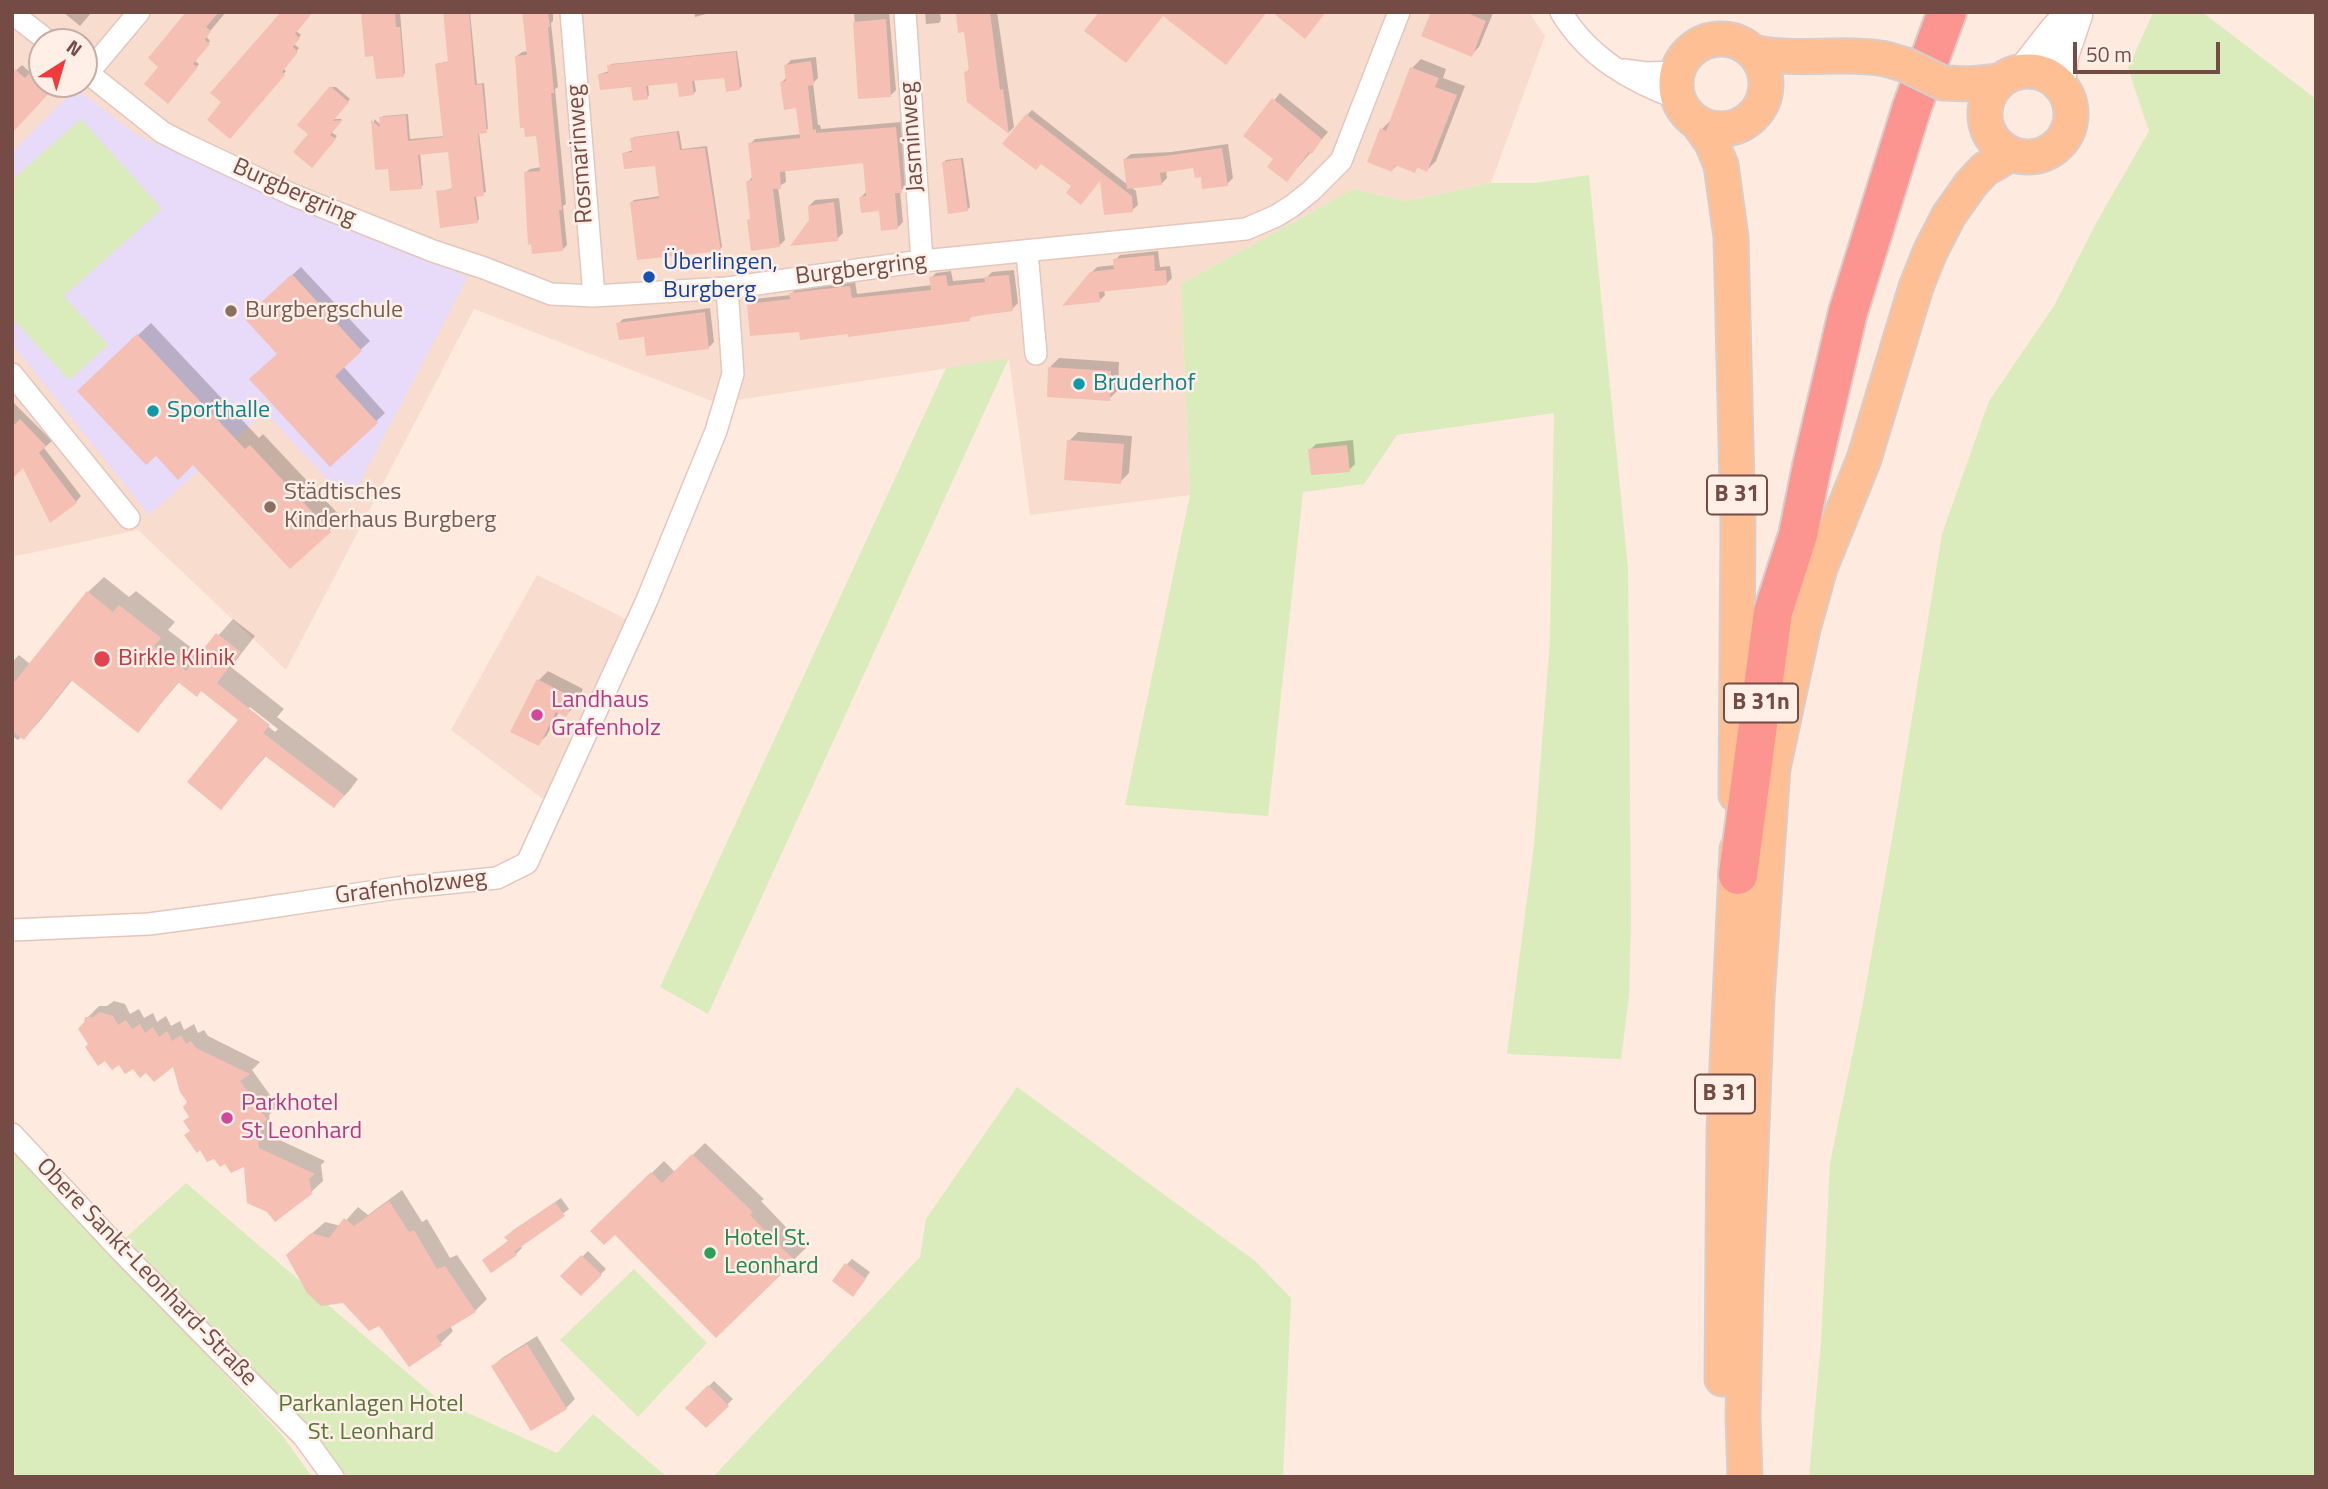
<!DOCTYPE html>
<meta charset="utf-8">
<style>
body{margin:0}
#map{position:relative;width:2328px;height:1489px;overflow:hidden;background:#feeade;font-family:"Titillium Web",sans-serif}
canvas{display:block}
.frame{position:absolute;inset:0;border:14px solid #754b45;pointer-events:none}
.north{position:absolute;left:28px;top:28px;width:70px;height:70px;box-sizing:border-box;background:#ffefe6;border:2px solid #c8ada6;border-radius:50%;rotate:37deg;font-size:19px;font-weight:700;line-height:28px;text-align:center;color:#754b45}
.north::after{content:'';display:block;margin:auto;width:24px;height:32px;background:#f03a3b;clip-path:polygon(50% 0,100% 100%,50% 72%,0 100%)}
.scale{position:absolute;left:2073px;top:42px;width:147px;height:32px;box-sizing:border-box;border:4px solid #754b45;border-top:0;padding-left:9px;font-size:21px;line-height:24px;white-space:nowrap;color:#754b45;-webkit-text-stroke:5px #ffefe6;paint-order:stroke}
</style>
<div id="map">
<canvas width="2328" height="1489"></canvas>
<div class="frame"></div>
<div class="north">N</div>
<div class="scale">50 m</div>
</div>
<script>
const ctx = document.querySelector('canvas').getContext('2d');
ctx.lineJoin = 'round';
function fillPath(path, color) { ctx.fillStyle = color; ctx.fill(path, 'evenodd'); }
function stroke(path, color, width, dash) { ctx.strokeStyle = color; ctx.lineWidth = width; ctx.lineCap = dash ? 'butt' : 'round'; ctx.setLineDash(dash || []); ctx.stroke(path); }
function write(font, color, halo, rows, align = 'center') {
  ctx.font = font + ' "Titillium Web",sans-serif'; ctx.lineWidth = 5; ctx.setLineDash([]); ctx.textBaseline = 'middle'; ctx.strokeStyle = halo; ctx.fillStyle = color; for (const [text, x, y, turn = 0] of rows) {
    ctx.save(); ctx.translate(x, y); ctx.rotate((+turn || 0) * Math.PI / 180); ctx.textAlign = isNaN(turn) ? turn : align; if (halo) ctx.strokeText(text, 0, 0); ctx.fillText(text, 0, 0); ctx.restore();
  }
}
const residential = new Path2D(`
 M12,12H1529L1545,36L1491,183L1407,201L1353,189L1181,284L1190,495L1030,515L1009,359L717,403L474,309L286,670L138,530L12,557ZM42,42H84V84H42Z
 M537,575L630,621L547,802L451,730Z`);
const education = new Path2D(`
 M76,88L138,136L468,277L349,503L265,412L149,515L12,344V152Z`);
const green = new Path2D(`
 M2202,12L2316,99V1477H1809L1821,1342L1830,1163L1862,1008L1895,822L1942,534L1989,401L2054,306L2095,225L2149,131L2128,68L2153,13Z
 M81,119L162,209L64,296L108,345L69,380L12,318V180Z
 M1589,175L1628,569L1631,920L1629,996L1621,1059L1507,1054L1534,845L1550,640L1554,413L1397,435L1364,484L1303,492L1268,816L1125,805L1190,495L1181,284L1353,189L1407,201L1491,183H1535Z
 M1009,358L708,1014L660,987L946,368Z
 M1017,1087L1255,1261L1291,1298L1283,1477H713L920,1257L926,1219Z
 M12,1149L282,1435L312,1477H12Z
 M186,1183L439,1400L557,1453L593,1414L667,1477H342L121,1242Z
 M634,1269L707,1343L638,1417L560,1340Z`);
const shadow = new Path2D(`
 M63,12H92L80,26Z
 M188,12H226L206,36L210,41L194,60L199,64L168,102L161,67Z
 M362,12H400L405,73L403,75L375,54Z
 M445,12H470L477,84L484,83L488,129L479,132L486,192L476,195L479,219L477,221L438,192L453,188L449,150L420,153L423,185L421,187L390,167L376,168L374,119L381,125V118L383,116L408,114L410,139L445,136L436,64L450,61Z
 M524,12H553V21L551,23L558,87L555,89L566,204L563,206L567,245L563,249L525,173L530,169L541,167L538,134L517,56L522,52L528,51Z
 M694,12H710V13L695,17Z
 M854,12H889L896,90L891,95L860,97Z
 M925,12H940L941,20L939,23L926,24Z
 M961,12H997L1014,127L1009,132L969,101L966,73L970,68L966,30L958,15Z
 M1432,12H1492L1493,13L1479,47L1471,55Z
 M296,31L301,35L294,44L299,48L283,68L286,71L230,137Z
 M737,51L742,86L739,89L725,76L694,79L696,91L693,94L679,81L648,84L649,95L647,98L633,85L600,74L609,71L611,64Z
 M816,57L818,78L813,83L818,125H820L821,129L901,122L907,186L900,191L903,222L898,227L881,210L861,197L866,192L865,161L785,169L786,182L778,187L785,240L780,245L749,220L751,218L748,182L753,176L750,144L755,139L802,134L797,107L782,82L787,77L786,65L791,60Z
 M1421,59L1446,69L1443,78L1465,86L1436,161L1427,170L1419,166L1414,171L1398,164L1392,170L1382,129L1391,120L1412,68Z
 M22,65L32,74L40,65L42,67V84H56L12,130V74Z
 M332,87H336L350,99L333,119H342L331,132L337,136L312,165L310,134L300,125Z
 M1280,93L1328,132L1293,173L1246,136Z
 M1032,110L1128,185L1125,159L1131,154L1171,152L1228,144L1233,178L1227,184L1202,175L1195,166L1166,170L1167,178L1161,184L1131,187L1136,191L1138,205L1132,210L1101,178L1073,186L1027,115Z
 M679,131L682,149L707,146L722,247L720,249L632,202L634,200L660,196L657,164L624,153L633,150L632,139L634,137Z
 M963,158L970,207L967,210L944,162L946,160Z
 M839,198L843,233L837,239L811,220L809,206L815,200Z
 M1158,251L1160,267L1170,266L1172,278L1166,284L1104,290L1105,295L1100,300L1091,273L1097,267L1115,265V260L1120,255Z
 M301,267L370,341L343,366L385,413L330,464L279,353L255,309Z
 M1014,270L1018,303L1012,309L974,314L969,319L849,332L800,330L749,304L754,299L791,295L796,288L855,281L857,294L932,285L931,278L936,273L951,271L953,281L986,278L992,272Z
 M710,308L714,342L709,347L618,324L623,319Z
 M151,323L259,438L263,434L342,518L290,567L193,463L91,379Z
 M1059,358L1119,362L1118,390L1109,399L1050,367Z
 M12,401L52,441L44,448L81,496L76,502L12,447Z
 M1078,432L1132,436L1129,473L1120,482L1069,441Z
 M1353,440L1355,464L1349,470L1310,450L1316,444Z
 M104,577L129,597L136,591L175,622L168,630L201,655L233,619L255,636L231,667L284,709L277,717L358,779L349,791L334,806L267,755L221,807L240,720L202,690L180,681L138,730L73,679L39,722L24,738L22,736L18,740L12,736V662L19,655L31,665L88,592ZM250,707L278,729L275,732L247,709Z
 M548,671L583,689L575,706L566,715L559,712L547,735L538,744L539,680Z
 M114,1001L125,1004L130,1014L139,1009L144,1018L153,1013L157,1022L166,1016L171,1026L180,1021L184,1030L194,1024L198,1033L204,1030L208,1036L260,1062L252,1070L278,1106L269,1115L271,1136L325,1161L321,1165L323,1181L310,1193L246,1164L191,1130L189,1102L174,1064L146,1071L120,1062L90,1045L87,1018L99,1006H107Z
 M705,1143L764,1199L761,1201L806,1248L716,1335L615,1232L605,1219L664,1161L675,1172Z
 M402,1190L422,1222L427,1219L450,1258L457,1255L487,1299L475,1311L450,1326L453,1331L441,1343L380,1324L301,1243L325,1222L341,1226L358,1207L368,1215Z
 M561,1198L569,1209L520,1245L522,1248L516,1254L492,1271L484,1260L509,1240L507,1237L512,1231Z
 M588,1251L606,1269L581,1294L563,1276Z
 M852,1259L870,1272L858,1289L847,1264Z
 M537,1336L575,1399L566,1408L531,1429L493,1366L502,1358Z
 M714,1381L733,1399L706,1426L687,1408Z`);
const building = new Path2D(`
 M186,12H219L206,27L211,31L205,40L210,44L193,64L198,67L168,104L144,84L158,67L148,58Z
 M281,12H313L295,34L300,38L293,47L298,52L282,72L285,75L230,139L207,120L221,102L210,93Z
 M361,12H395L396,27H400L404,77L376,79L373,56L365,57Z
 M443,12H469L475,85L482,84L487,133L478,134L484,196L474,197L478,223L440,228L436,191L452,189L448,152L418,155L422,189L390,191L388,169L375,170L371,120L380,127L379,117L406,115L408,141L443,137L435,64L448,62Z
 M522,12H548L550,27H548L554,93H551L562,210H559L563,251L532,254L531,244L528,245L524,172L540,171L536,136L525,137L524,128H520L515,56L527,55Z
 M972,12H990L1000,90L1003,89L1009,134L967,102L964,72L969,71L964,32L958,33L956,14Z
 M1099,12H1267L1226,65L1163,16L1126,63L1084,31Z
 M1272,12H1326L1305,39Z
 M1431,12H1465L1486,21L1472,57L1421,36Z
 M886,19L891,97L858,99L853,22Z
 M736,52L740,90L726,92L724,78L692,81L694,95L679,97L677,83L646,86L648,99L633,101L631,87L600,90L598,74L608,73L607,65Z
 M811,61L814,85L808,86L813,130L816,129V133L896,127L902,193H895L898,229L881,231L879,211L861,213L859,197L866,196L863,163L780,172L781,189H773L780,247L751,251L747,220L750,219L746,181L752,180L748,143L800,138L796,108L784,110L780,82L786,81L784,65Z
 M12,67L25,78L33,70L42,78V84H49L54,88L12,133Z
 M1410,67L1439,78L1435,87L1457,95L1427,172L1417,167L1415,173L1395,165L1392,172L1367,162L1380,128L1386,131Z
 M330,86L349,102L333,121L343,120L330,135L336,139L312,168L293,152L308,134L297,125Z
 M1272,98L1322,139L1312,154L1309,152L1287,182L1267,167L1273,159L1243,136Z
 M1026,114L1132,196L1133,212L1104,215L1100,181L1081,205L1066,193L1071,186L1041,164L1036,170L1002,144Z
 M677,132L680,150L705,148L721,251L637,260L630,202L659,198L655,166L624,169L622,153L632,152L630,138Z
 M1222,148L1228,186L1202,189L1201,177L1195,178L1193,168L1160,173L1162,185L1127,189L1123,159L1164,156Z
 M961,159L968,211L948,214L942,162Z
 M834,202L838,241L790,246L809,220L808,206Z
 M1154,255L1155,271L1166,270L1167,285L1099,292L1100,302L1062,306L1090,272L1114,269L1113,259Z
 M292,274L362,351L335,376L378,423L330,467L249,379L277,354L244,318Z
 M946,275L948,286L985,282L984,277L1009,275L1013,311L970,317V321L848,337V334L800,340L799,332L750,336L747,304L790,299L789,293L850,286L852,298L931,290L929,277Z
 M705,312L709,349L646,356L644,337L619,340L616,323Z
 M137,334L245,449L250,445L331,532L290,569L193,465L178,480L156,456L146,465L77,391Z
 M1048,367L1111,371L1110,401L1047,397Z
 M20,419L46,446L39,453L77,503L50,523L23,468L12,479V427Z
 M1067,440L1124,444L1121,484L1064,480Z
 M1347,445L1350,472L1311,475L1308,449Z
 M87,591L113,612L119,605L161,638L154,646L186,671L216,633L241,652L217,683L270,725L263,733L344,795L334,808L265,756L221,810L187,782L238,720L201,691L197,697L178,682L138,733L71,680L24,740L12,731V685Z
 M537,679L576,699L566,717L556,712L539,746L510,732Z
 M100,1012L113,1016L118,1025L126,1020L132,1029L140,1024L145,1033L153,1027L159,1037L167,1031L172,1041L181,1035L186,1044L191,1041L196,1048L250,1074L240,1081L267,1119L257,1128L259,1148L315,1174L309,1179L312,1194L275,1222L267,1212L247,1203L244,1167L231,1173L225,1164L220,1167L214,1159L207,1162L200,1150L197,1153L184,1135L190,1131L183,1121L189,1117L183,1107L187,1102L180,1092L173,1067L154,1082L146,1073L140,1078L133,1069L125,1074L119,1065L112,1070L105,1061L98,1066L85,1047L88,1044L78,1029L84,1022L85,1017H93Z
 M692,1154L753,1212L750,1215L795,1261L716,1338L615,1235L604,1245L590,1231L651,1172L662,1183Z
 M389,1201L409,1232L414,1230L437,1269L445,1266L476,1312L436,1336L442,1345L409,1367L379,1326L369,1331L343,1303L321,1306L307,1293L286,1255L311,1233L329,1238L344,1218L354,1226Z
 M555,1202L565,1216L515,1251L509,1242L517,1255L491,1273L482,1260L508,1241L504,1237Z
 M581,1255L602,1275L581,1296L560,1276Z
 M845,1263L866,1279L853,1297L832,1281Z
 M527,1344L567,1409L531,1431L491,1366Z
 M708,1385L729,1406L706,1428L685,1408Z`);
const street = new Path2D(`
 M571,12L594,296
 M905,12L922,261
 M1561,12C1588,57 1631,82 1679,99
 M12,13L49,42
 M84,70L162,132L185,144L293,195L433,251L484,268L551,294L594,296L727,288L922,261L1246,229L1276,216L1292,206L1311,191L1341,161L1399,12
 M1624,70L1646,73L1678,72
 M88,73L139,12
 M1027,252L1036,354
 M12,374L129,518
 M12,930L149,924L231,913L397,888L497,878L527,863L647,600L716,431L733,374L727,288
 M12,1134L123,1253L304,1437L333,1477`);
const secondary = new Path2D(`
 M2023,71L2055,30L2072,12
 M2060,86L2063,56L2077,15`);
const primary = new Path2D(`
 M1676 84a45 45 0 1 1 90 0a45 45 0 1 1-90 0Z
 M1753,52C1797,62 1842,51 1886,59
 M1985 114a43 43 0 1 1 86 0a43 43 0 1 1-86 0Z
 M1943,83L1971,84L2000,81
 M1697,122L1712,143L1721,165L1731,237L1738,525L1736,795
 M1722,1379L1724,1130L1737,849
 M1745,1477L1743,1416L1746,1279L1757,997L1773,768L1803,629L1820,568L1864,459L1916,287L1930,252L1949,215L1971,184L1985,169L2011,154`);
const highway = new Path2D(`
 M1738,875L1773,612L1798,535L1812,466L1848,312L1912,107L1947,12`);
const primaryBridge = new Path2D(`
 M1886,59L1906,65L1943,83`);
const markers = [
 [649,277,7,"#1a4fb4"],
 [231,311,7,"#8d6e63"],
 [1079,384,7,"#0f9aa8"],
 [153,411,7,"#0f9aa8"],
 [270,507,7,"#8d6e63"],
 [102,659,9,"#e0444e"],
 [537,715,7,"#d1479c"],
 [227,1118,7,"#d1479c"],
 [710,1253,7,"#2e9e5b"]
];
const shields = [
 [1737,495,60],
 [1761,703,74],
 [1725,1094,60]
];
const shieldNames = [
 ["B 31",1737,495],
 ["B 31n",1761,703],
 ["B 31",1725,1094]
];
const streetNames = [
 ["Jasminweg",913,137,-94],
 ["Rosmarinweg",581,154,-94],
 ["Burgbergring",294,193,24],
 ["Burgbergring",861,270,-7],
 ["Grafenholzweg",411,888,-7],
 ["Obere Sankt-Leonhard-Straße",146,1273,46]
];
const transitNames = [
 ["Überlingen,",663,263],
 ["Burgberg",663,291]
];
const educationNames = [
 ["Burgbergschule",245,311],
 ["Städtisches",284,493],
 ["Kinderhaus Burgberg",284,521]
];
const cultureNames = [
 ["Bruderhof",1093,384],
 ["Sporthalle",167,411]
];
const healthNames = [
 ["Birkle Klinik",118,659]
];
const hotelNames = [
 ["Landhaus",551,701],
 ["Grafenholz",551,729],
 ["Parkhotel",241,1104],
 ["St Leonhard",241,1132]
];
const leisureNames = [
 ["Hotel St.",724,1239],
 ["Leonhard",724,1267]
];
const parkNames = [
 ["Parkanlagen Hotel",371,1405],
 ["St. Leonhard",371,1433]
];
fillPath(residential, '#f8ddcf');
fillPath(education, '#e7dbf9');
fillPath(green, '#daebbc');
fillPath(shadow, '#0003');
fillPath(building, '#f5bfb4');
stroke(street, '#e4c6bd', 24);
stroke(secondary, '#e9c5b9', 33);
stroke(primary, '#d8cdcb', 37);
stroke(highway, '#d8cdcb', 42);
stroke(street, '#fff', 21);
stroke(secondary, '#fff', 30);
stroke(primary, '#ffbf94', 33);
stroke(highway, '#fc9490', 38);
stroke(primaryBridge, '#d8cdcb', 37, []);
stroke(primaryBridge, '#ffbf94', 33);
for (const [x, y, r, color] of markers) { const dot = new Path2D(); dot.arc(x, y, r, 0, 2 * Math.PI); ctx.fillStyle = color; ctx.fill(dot); stroke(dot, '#ffefe6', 2.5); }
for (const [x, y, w] of shields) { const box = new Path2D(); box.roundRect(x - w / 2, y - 19.5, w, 39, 5); ctx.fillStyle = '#ffefe6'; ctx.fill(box); stroke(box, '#754b45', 2); }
write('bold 23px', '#754b45', null, shieldNames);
write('24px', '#754b45', '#ffefe6', streetNames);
write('24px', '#164399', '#ffefe6', transitNames, 'left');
write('24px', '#785e54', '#ffefe6', educationNames, 'left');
write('24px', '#0d838f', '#ffefe6', cultureNames, 'left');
write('24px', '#be3a42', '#ffefe6', healthNames, 'left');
write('24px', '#b23c85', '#ffefe6', hotelNames, 'left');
write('24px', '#27864d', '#ffefe6', leisureNames, 'left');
write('24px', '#59753a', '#ffefe6', parkNames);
</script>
